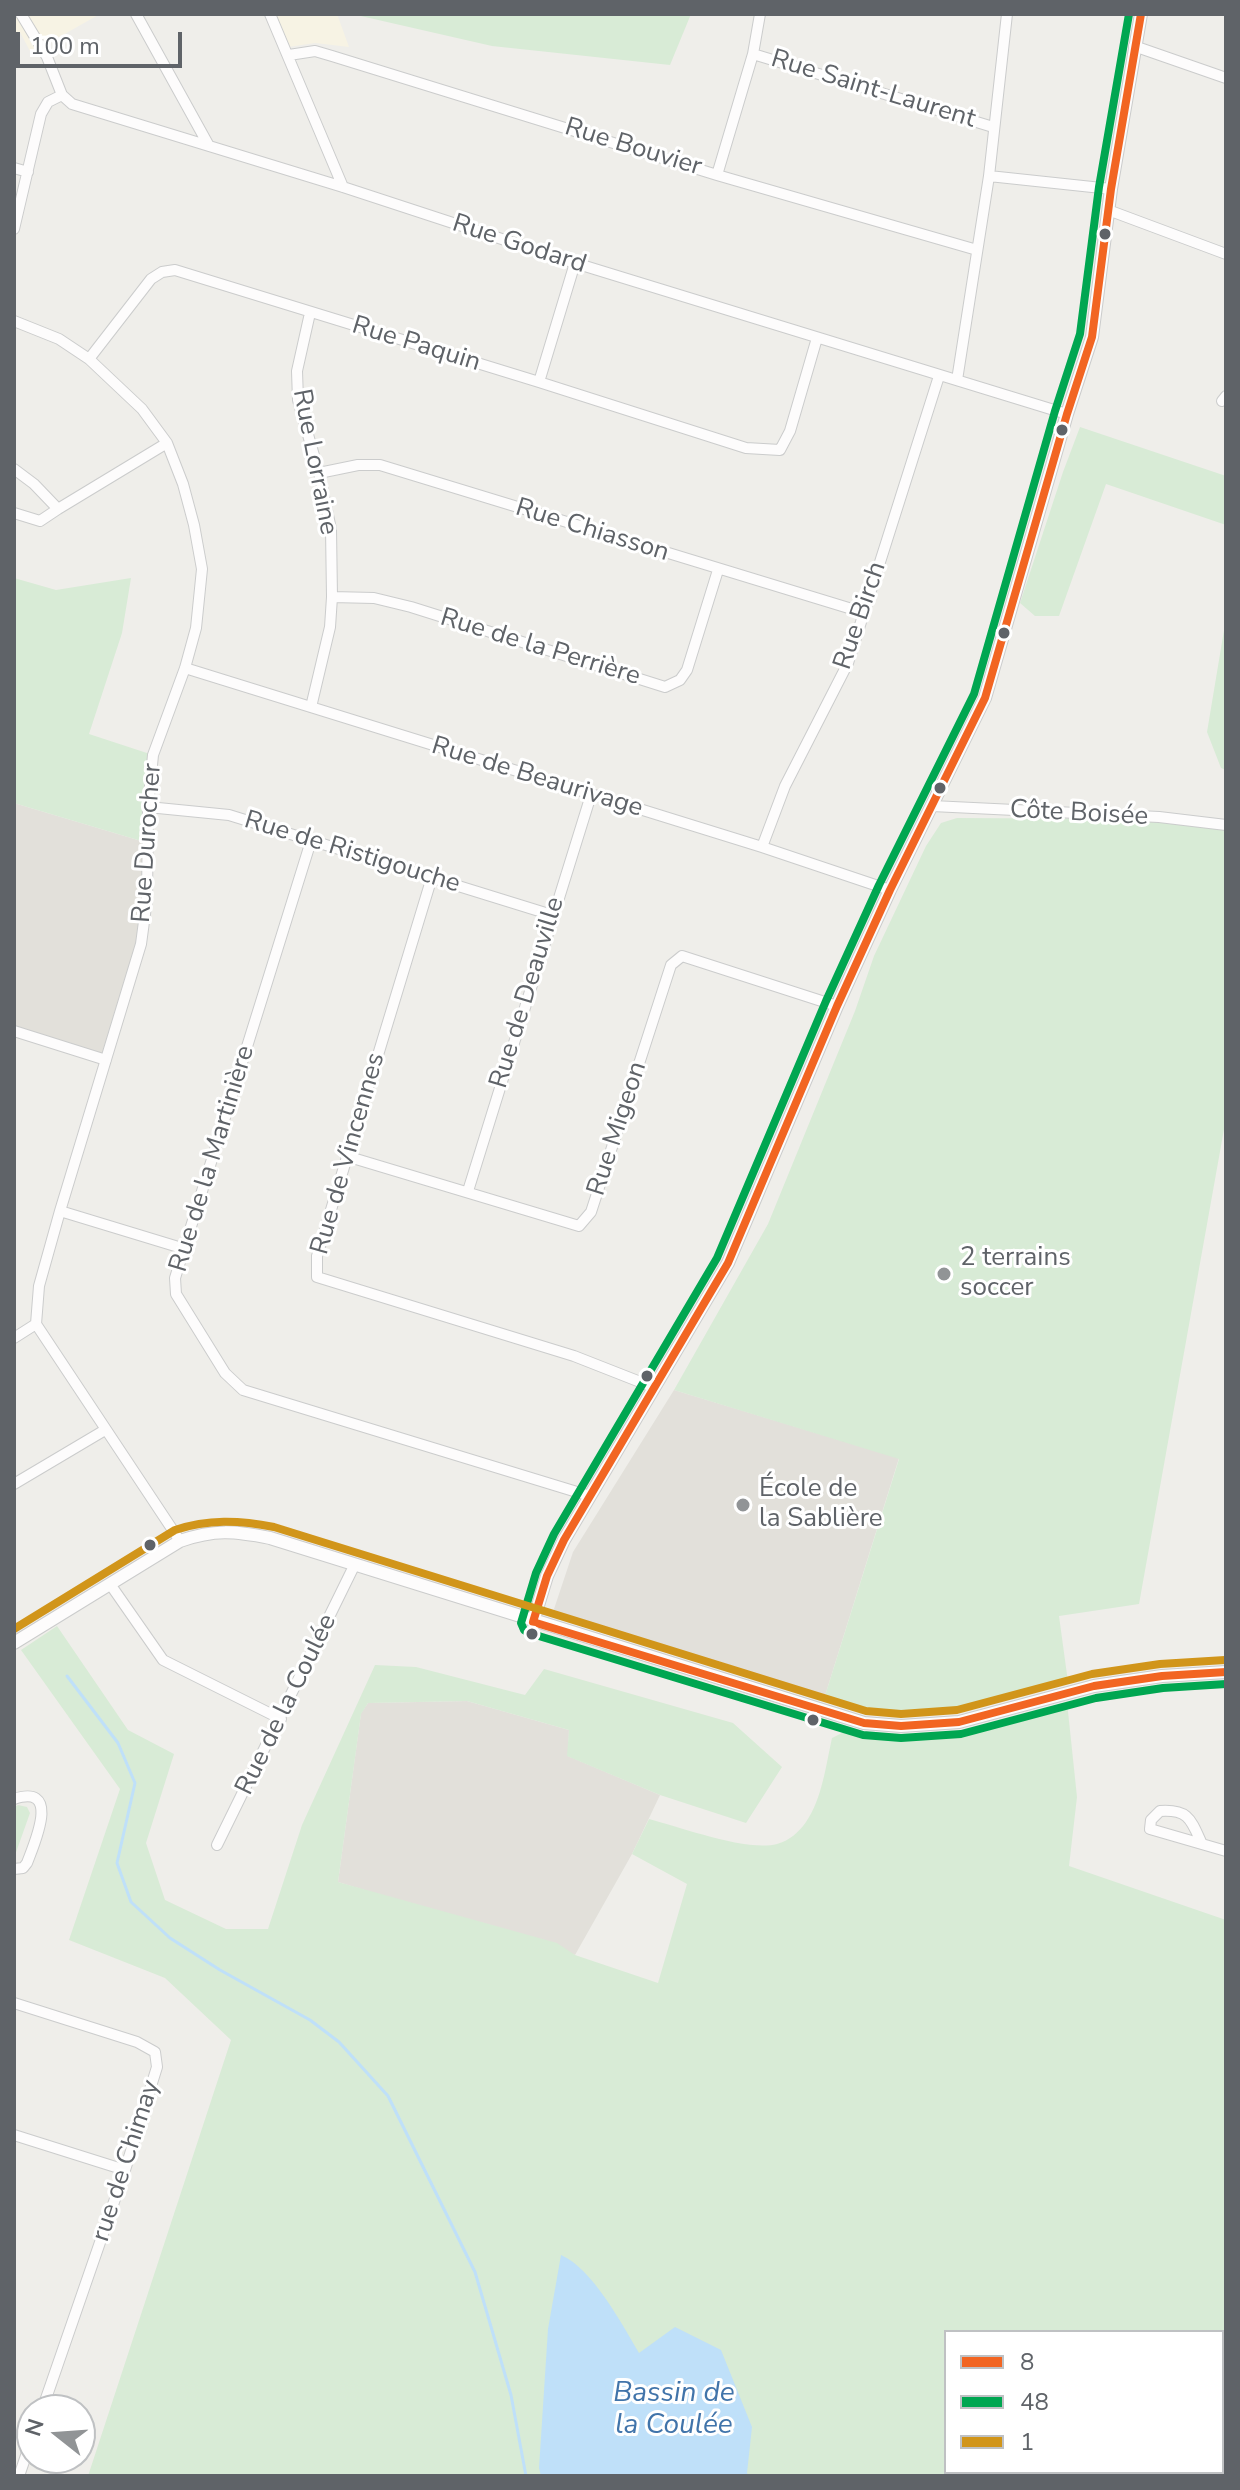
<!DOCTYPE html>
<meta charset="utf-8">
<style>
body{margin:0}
#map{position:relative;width:1240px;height:2490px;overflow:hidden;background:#efeeea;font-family:"Nunito Sans",sans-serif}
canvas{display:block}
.frame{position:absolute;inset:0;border:16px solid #5f6368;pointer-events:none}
.legend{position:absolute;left:944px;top:2330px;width:280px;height:144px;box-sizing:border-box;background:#fff;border:2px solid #bfc1c3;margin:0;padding:10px 14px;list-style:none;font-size:24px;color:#5f6368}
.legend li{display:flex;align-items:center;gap:16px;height:40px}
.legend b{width:40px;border:2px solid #bfc1c3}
.north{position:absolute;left:16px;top:2394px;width:80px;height:80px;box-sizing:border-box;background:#fff;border:2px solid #bfc1c3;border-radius:50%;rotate:287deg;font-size:22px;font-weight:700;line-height:32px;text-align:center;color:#5f6368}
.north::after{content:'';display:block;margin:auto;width:28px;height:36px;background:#919496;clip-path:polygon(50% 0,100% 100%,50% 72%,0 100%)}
.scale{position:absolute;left:16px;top:32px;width:166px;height:36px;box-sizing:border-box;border:4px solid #5f6368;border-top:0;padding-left:10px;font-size:24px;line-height:28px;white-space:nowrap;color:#5f6368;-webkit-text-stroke:6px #fff;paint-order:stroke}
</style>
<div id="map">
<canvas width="1240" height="2490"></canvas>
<div class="frame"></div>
<ul class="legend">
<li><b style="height:10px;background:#f26522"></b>8</li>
<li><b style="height:10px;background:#00a651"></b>48</li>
<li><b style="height:10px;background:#d1951a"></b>1</li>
</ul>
<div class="north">N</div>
<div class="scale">100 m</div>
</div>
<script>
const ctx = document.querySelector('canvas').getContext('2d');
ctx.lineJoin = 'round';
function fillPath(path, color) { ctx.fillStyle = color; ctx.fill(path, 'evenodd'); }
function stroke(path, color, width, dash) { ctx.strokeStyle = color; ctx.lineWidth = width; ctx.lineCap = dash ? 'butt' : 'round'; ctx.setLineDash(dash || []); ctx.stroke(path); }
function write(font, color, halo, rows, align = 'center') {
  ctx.font = font + ' "Nunito Sans",sans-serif'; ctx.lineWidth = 6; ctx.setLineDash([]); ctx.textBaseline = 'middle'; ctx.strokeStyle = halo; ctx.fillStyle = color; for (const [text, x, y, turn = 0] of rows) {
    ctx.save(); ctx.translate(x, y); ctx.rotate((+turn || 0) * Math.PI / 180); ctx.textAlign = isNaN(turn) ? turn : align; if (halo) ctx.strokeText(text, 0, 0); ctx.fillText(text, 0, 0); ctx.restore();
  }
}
const commercial = new Path2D(`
 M14,14H100L31,53L20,32L14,35Z
 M275,14H337L349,47L315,43L288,47Z`);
const education = new Path2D(`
 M14,803L148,843L147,899L106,1060L14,1031Z
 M674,1390L899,1458L824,1699L552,1615L573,1552Z
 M467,1701L569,1730L568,1756L660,1795L632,1854L575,1955L338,1882L361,1713L368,1703Z`);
const green = new Path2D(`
 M352,14H691L670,65L492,46Z
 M1080,427L1226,476V525L1106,484L1059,616H1035L1020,603L1063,472Z
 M14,578L56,590L131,578L122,633L89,734L153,755L148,843L14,803Z
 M1226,618V770L1221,768L1207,732Z
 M957,818L1132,819L1226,829V1118L1139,1604L1059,1616L1068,1682C982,1705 912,1731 824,1699L899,1459L674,1390L768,1224L855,1011L874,956L926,846L941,823Z
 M57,1626L128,1730L174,1754L146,1843L165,1900L226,1929H268L302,1825L375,1665L416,1667L525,1695L544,1669L733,1723L782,1767L746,1823L660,1795L567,1756L569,1730L467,1701L368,1703L361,1714L338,1882L557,1943L575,1955L658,1983L687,1884L632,1854L649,1819C680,1827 747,1852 777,1844C789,1841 799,1832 806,1822C822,1799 826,1765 832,1738L844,1732L913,1739L959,1732L1067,1702L1077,1797L1069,1866L1226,1920V2476H88L231,2040L165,1978L69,1940L120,1789L21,1650ZM946,2332H1222V2472H946Z
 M18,1805L27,1807L30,1813L14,1858V1807Z`);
const water = new Path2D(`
 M561,2255C592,2268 622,2324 639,2353L675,2327L721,2350L752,2427L747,2473L749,2476H541L539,2468L548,2329Z`);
const stream = new Path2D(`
 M67,1676L118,1743L135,1783L117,1863L131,1902L170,1938L220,1970L310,2020L339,2042L388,2096L475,2272L511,2395L526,2476`);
const minor = new Path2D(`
 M21,14L47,57L62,95L72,104L343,187L575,263L1067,414
 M136,14L209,146
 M270,14L343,187
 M1134,46L1226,78
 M753,54L993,127
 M289,55L315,51L332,56L717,175L977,250
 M14,168L28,172
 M717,175L753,54L760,14
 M989,176L1111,189
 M1108,210L1226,254
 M14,229L41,114L48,102L62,95
 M310,313L297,371L298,400L319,473L331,529L332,597L330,627L311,707
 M14,321L59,339L89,359L142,409L167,443L183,484L194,525L202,569L196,628L185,668L153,755L148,807L147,899L141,944L60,1211L39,1286L36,1324L180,1541
 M89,359L151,279L162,272L175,270L539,382L746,448L780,450L790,431L817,338
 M957,380L989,176L1007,14
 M539,382L575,263
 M1222,401L1226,396
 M14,469L34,484L58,509L167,443
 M319,473L358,465H380L865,613
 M14,513L40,521L58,509
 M332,597L374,598L411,607L665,687L680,680L687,670L718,570
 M185,668L762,847L890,890
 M932,806L1159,817L1226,825
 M148,807L229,815L552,915
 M311,841L175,1278L176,1294L225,1373L243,1390L590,1496
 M762,847L785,786L848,663L939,376
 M432,877L317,1256V1277L574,1356L653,1387
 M14,1031L106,1060
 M346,1156L579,1226L591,1212L671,965L682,956L837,1006
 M468,1191L591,795
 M60,1211L185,1249
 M14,1338L36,1324
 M14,1484L105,1430
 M110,1584L163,1660L281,1719
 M14,1799C62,1783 34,1844 27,1863L23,1868L14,1869
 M1202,1844C1191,1820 1189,1809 1160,1811L1151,1820L1150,1829L1226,1851
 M217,1845L355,1564
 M14,2003L137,2042L155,2052L157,2067L125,2170L42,2410
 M14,2135L125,2170
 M19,2476L32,2438`);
const tertiary = new Path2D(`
 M533,1622L547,1576L564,1540L728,1263L837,1006L890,890L985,698L1067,414L1092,337L1111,189L1141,14
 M14,1643L180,1541C215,1529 234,1531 270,1538L864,1723L901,1726L959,1722L1094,1686L1162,1676L1226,1672`);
const bus1 = new Path2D(`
 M1141,14L1111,189L1092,337L1067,414L985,698L890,890L837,1006L728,1263L564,1540L547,1576L533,1622L864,1723L901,1726L959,1722L1094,1686L1162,1676L1226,1672`);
const bus2 = new Path2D(`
 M1129,14L1099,187L1080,334L1055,411L974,694L879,885L826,1001L717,1258L554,1534L536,1573L521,1623L524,1630L529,1633L863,1735L901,1738L961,1734L1096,1698L1163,1688L1226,1684`);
const bus3 = new Path2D(`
 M14,1629L175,1530C208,1519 239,1520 274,1527L866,1711L901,1714L957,1710L1092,1674L1160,1664L1225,1660`);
const markers = [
 [1105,234,7,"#5f6368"],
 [1062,430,7,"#5f6368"],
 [1004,633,7,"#5f6368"],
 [940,788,7,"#5f6368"],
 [944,1274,8,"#919496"],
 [647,1376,7,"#5f6368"],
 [743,1505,8,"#919496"],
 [150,1545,7,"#5f6368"],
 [532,1634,7,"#5f6368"],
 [813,1720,7,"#5f6368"]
];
const streetNames = [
 ["Rue Saint-Laurent",873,90,17],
 ["Rue Bouvier",633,148,17],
 ["Rue Godard",519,245,18],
 ["Rue Paquin",416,345,17],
 ["Rue Lorraine",314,462,79],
 ["Rue Chiasson",592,531,17],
 ["Rue Birch",861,616,-71],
 ["Rue de la Perrière",540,648,17],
 ["Rue de Beaurivage",537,778,17],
 ["Côte Boisée",1079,814,3],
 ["Rue Durocher",148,843,-86],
 ["Rue de Ristigouche",352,853,17],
 ["Rue de Deauville",528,993,-73],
 ["Rue Migeon",618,1129,-72],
 ["Rue de Vincennes",349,1154,-74],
 ["Rue de la Martinière",213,1159,-73],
 ["Rue de la Coulée",287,1705,-64],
 ["rue de Chimay",127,2161,-72]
];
const poiNames = [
 ["2 terrains",960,1259],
 ["soccer",960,1289],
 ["École de",759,1490],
 ["la Sablière",759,1520]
];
const waterNames = [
 ["Bassin de",674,2394],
 ["la Coulée",674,2426]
];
fillPath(commercial, '#f7f3e4');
fillPath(education, '#e2e0da');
fillPath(green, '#d8ebd6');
fillPath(water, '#bfe0f9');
stroke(stream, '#bfe0f9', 3);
stroke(minor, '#cbcccc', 12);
stroke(tertiary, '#cbcccc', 14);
stroke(minor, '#fdfcfc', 10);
stroke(tertiary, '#fdfcfc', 12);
stroke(bus1, '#f26522', 8);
stroke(bus2, '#00a651', 8);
stroke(bus3, '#d1951a', 8);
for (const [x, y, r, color] of markers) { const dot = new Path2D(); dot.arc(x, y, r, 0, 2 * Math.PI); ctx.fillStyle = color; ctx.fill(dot); stroke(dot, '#fff', 3); }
write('26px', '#5f6368', '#fff', streetNames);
write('26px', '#5f6368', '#fff', poiNames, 'left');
write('italic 28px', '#4174aa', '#fff', waterNames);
</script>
